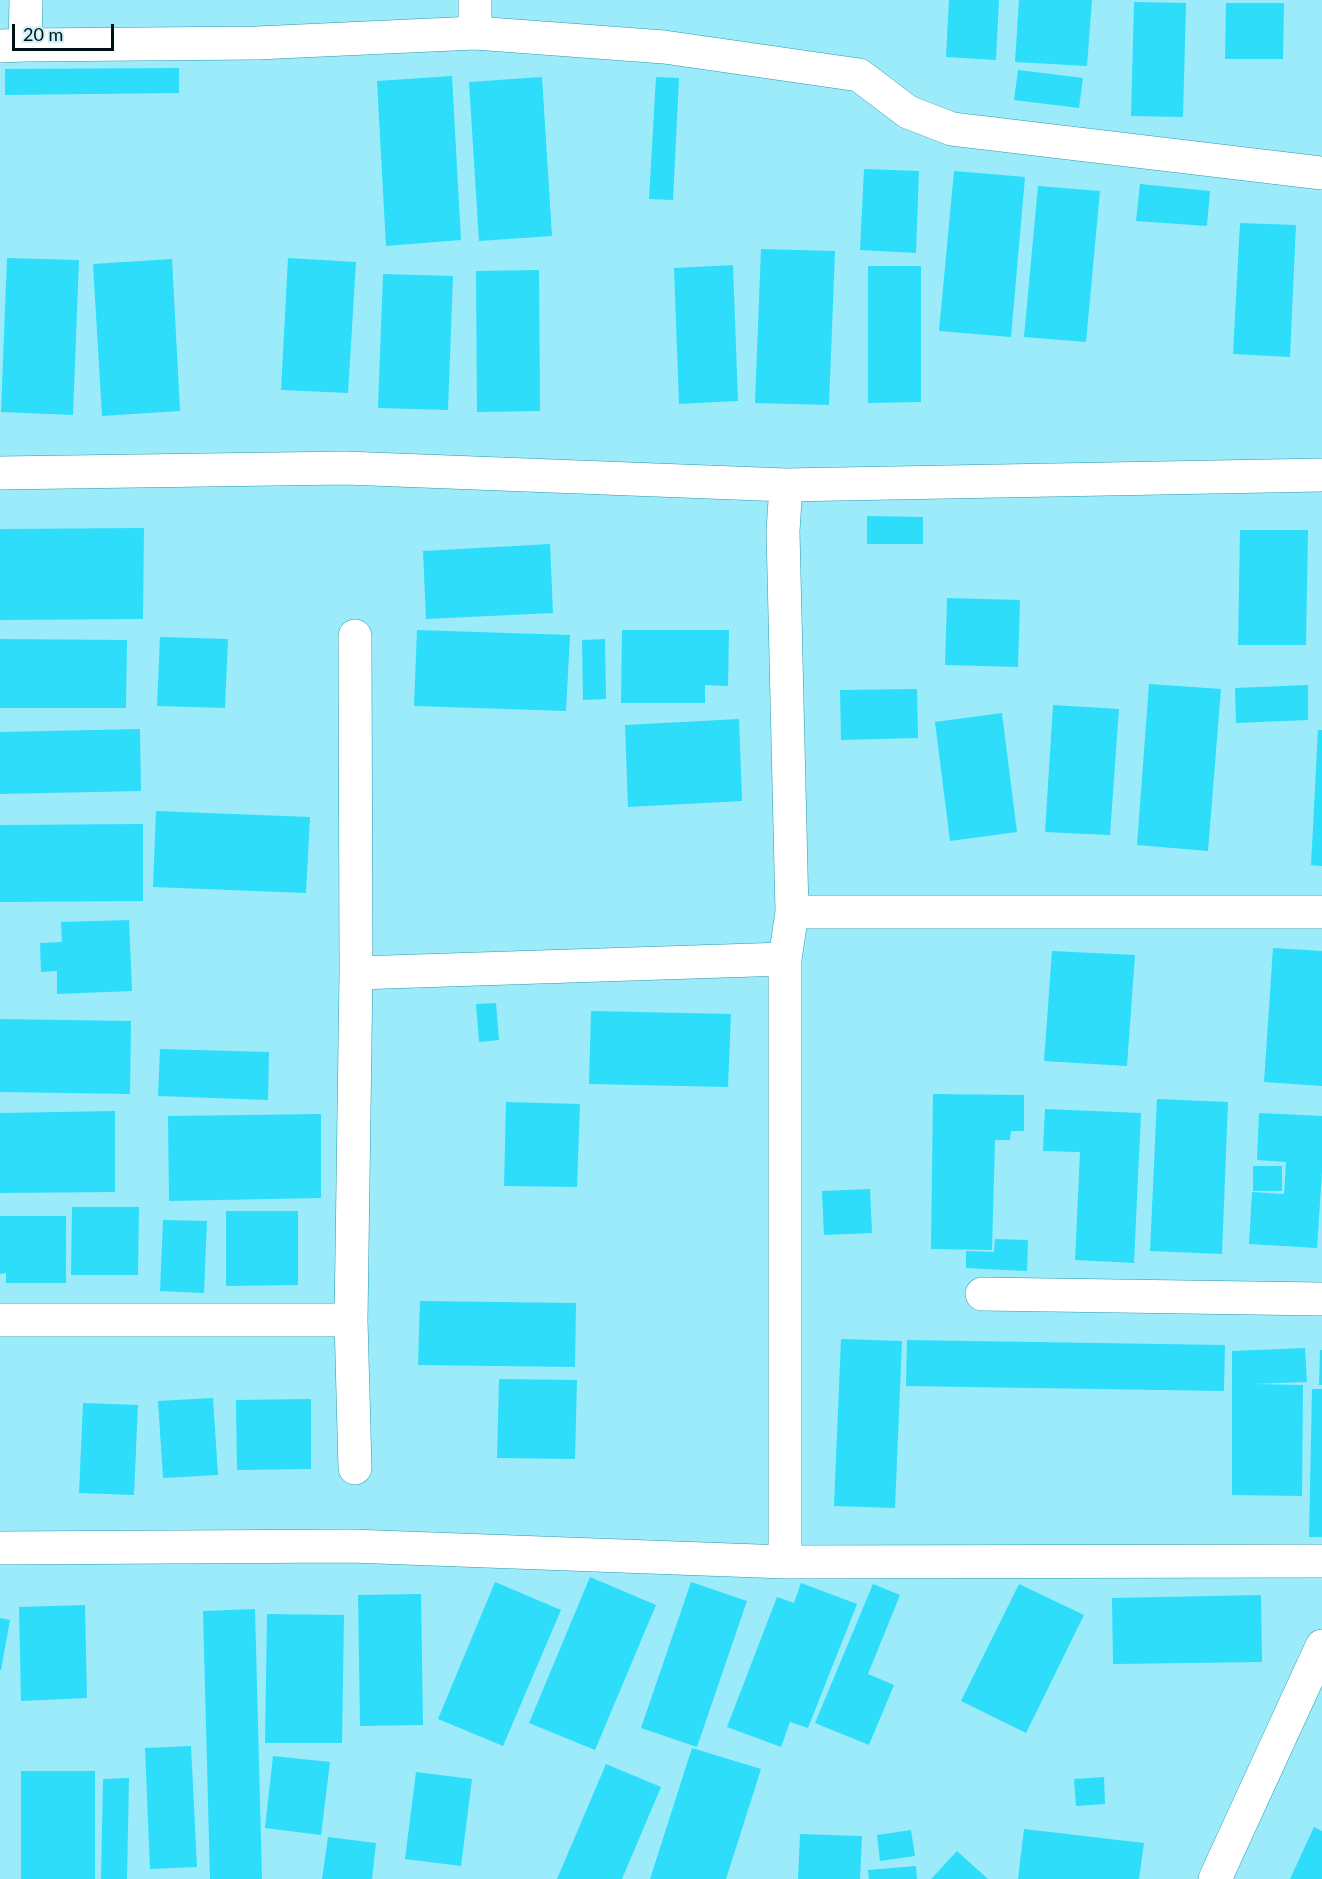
<!DOCTYPE html>
<style>
body{margin:0}
#map{position:relative;width:1322px;height:1879px;overflow:hidden;background:#9cebfb;font-family:Lato,sans-serif}
canvas{display:block}
.scale{position:absolute;left:12px;top:24px;width:102px;height:27px;box-sizing:border-box;border:3px solid #001115;border-top:0;padding-left:8px;font-size:18px;line-height:21px;white-space:nowrap;color:#001115;-webkit-text-stroke:4px #ccf1f9;paint-order:stroke}
</style>
<div id="map">
<canvas width="1322" height="1879"></canvas>
<div class="scale">20 m</div>
</div>
<script>
const ctx = document.querySelector('canvas').getContext('2d');
ctx.lineJoin = 'round';
function fillPath(path, color) { ctx.fillStyle = color; ctx.fill(path, 'evenodd'); }
function stroke(path, color, width, dash) { ctx.strokeStyle = color; ctx.lineWidth = width; ctx.lineCap = dash ? 'butt' : 'round'; ctx.setLineDash(dash || []); ctx.stroke(path); }
const building = new Path2D(`
 M949,0H999L996,60L946,57Z
 M1019,0H1092L1087,66L1015,62Z
 M1134,2L1186,3L1183,117L1131,116Z
 M1226,3H1284L1283,59H1225Z
 M179,68V93L5,95V69Z
 M1018,70L1083,78L1079,108L1014,100Z
 M452,76L461,240L386,246L377,81Z
 M542,77L552,236L479,241L469,82Z
 M656,77L679,78L673,200L649,199Z
 M864,169L919,171L916,253L860,250Z
 M954,171L1025,177L1011,337L939,331Z
 M1140,184L1210,191L1207,226L1136,221Z
 M1038,186L1100,191L1086,342L1024,337Z
 M1240,223L1296,225L1290,357L1233,354Z
 M761,249L835,251L829,405L755,403Z
 M7,258L79,260L73,415L1,412Z
 M288,258L356,262L348,393L281,390Z
 M172,259L180,411L102,416L93,264Z
 M733,265L738,401L679,404L674,268Z
 M868,266H921V402L868,403Z
 M539,270L540,411L477,412L476,271Z
 M383,274L453,276L448,410L378,408Z
 M867,516L923,517V544H867Z
 M144,528L143,619L0,620V529Z
 M1240,530H1308L1306,645H1238Z
 M550,544L553,613L426,619L423,551Z
 M947,598L1020,600L1018,667L945,665Z
 M417,630L570,635L566,711L414,706Z
 M622,630H729L728,686L705,685V703H621Z
 M160,637L228,639L225,708L157,706Z
 M0,639L127,640L126,708H0Z
 M605,639L606,699L583,700L582,640Z
 M1149,684L1221,689L1208,851L1137,845Z
 M1308,685V720L1236,723L1235,688Z
 M917,689L918,738L841,740L840,690Z
 M1053,705L1119,709L1110,835L1045,832Z
 M1002,713L1017,832L950,841L935,722Z
 M739,719L742,801L628,807L625,725Z
 M140,729L141,791L0,794V732Z
 M1318,730H1322V866L1311,865Z
 M156,811L310,817L306,893L153,887Z
 M143,824V901L0,902V825Z
 M129,920L132,991L57,994V971L41,972L40,943L62,942L61,922Z
 M1273,948L1322,951V1086L1264,1082Z
 M1052,951L1135,955L1127,1066L1044,1061Z
 M496,1003L499,1040L479,1042L476,1004Z
 M591,1011L731,1014L728,1087L589,1084Z
 M0,1019L131,1021L130,1094L0,1092Z
 M160,1049L269,1052L268,1100L158,1096Z
 M933,1094L1024,1095V1131H1011L1010,1140H995L992,1250L931,1249Z
 M1157,1099L1228,1102L1222,1254L1150,1251Z
 M506,1102L580,1104L577,1187L504,1186Z
 M1045,1109L1141,1113L1134,1263L1075,1260L1080,1152L1043,1151Z
 M115,1111V1192L0,1193V1113Z
 M1259,1113L1322,1116V1172L1317,1248L1249,1244L1252,1192L1284,1194L1286,1162L1257,1160Z
 M321,1114V1198L169,1201L168,1116Z
 M1253,1166H1282V1191H1253Z
 M870,1189L872,1233L824,1235L822,1191Z
 M72,1207H139L138,1275H71Z
 M226,1211H298V1285L226,1286Z
 M0,1216H66V1283H6V1273L0,1274Z
 M163,1220L207,1221L204,1293L160,1291Z
 M995,1239L1028,1240L1027,1271L966,1268V1251L994,1252Z
 M420,1301L576,1303L575,1367L418,1365Z
 M841,1339L902,1341L895,1508L834,1506Z
 M907,1340L1225,1345L1224,1391L906,1386Z
 M1305,1348L1307,1382L1254,1384L1303,1385L1302,1496L1232,1495V1351Z
 M1320,1350H1322V1385H1319Z
 M499,1379L577,1380L575,1459L497,1458Z
 M1312,1389H1322V1537H1309Z
 M213,1398L218,1475L163,1478L158,1401Z
 M311,1399V1469L237,1470L236,1400Z
 M83,1403L138,1405L134,1495L79,1493Z
 M590,1577L656,1605L595,1750L529,1723Z
 M495,1582L561,1610L503,1746L438,1719Z
 M691,1582L747,1601L697,1747L641,1728Z
 M801,1583L857,1604L808,1728L790,1722L781,1747L727,1727L777,1597L794,1603Z
 M873,1584L900,1595L868,1674L894,1685L869,1745L815,1723Z
 M1019,1584L1084,1615L1026,1733L961,1701Z
 M421,1594L423,1725L360,1726L358,1595Z
 M1261,1595L1262,1662L1113,1664L1112,1598Z
 M85,1605L87,1698L21,1701L19,1607Z
 M255,1609L262,1879H210L203,1611Z
 M267,1614L344,1615L342,1743H265Z
 M0,1618L10,1620L1,1670H0Z
 M191,1746L197,1867L150,1869L145,1748Z
 M692,1748L761,1769L726,1879H650Z
 M273,1756L330,1762L321,1835L265,1828Z
 M606,1764L661,1787L622,1879H557Z
 M21,1771H95V1879H21Z
 M416,1772L472,1779L461,1866L405,1859Z
 M1104,1777L1105,1804L1076,1806L1074,1779Z
 M129,1778L127,1879H101L103,1779Z
 M1314,1827L1322,1831V1879H1290Z
 M1024,1829L1144,1843L1139,1879H1018Z
 M911,1830L915,1856L880,1861L877,1835Z
 M800,1834L862,1836L860,1879H798Z
 M328,1837L376,1843L372,1879H322Z
 M957,1851L988,1879H931Z
 M916,1866L917,1879H869L868,1870Z`);
const street = new Path2D(`
 M475,0V33
 M25,45L257,43L475,33L664,47L859,75L908,112L952,129L1322,173
 M0,46L25,45L26,0
 M0,473L345,468L786,485L1322,475
 M792,912H1322
 M356,973L785,959
 M982,1294L1322,1299
 M0,1320H351
 M355,1468L351,1320L356,973L355,636
 M0,1548L351,1546L785,1562L1322,1561
 M785,1562V959L792,912L783,531L786,485
 M1215,1879L1322,1646`);
fillPath(building, '#2dddfa');
stroke(street, '#2a9aae', 34);
stroke(street, '#fff', 33);
</script>
